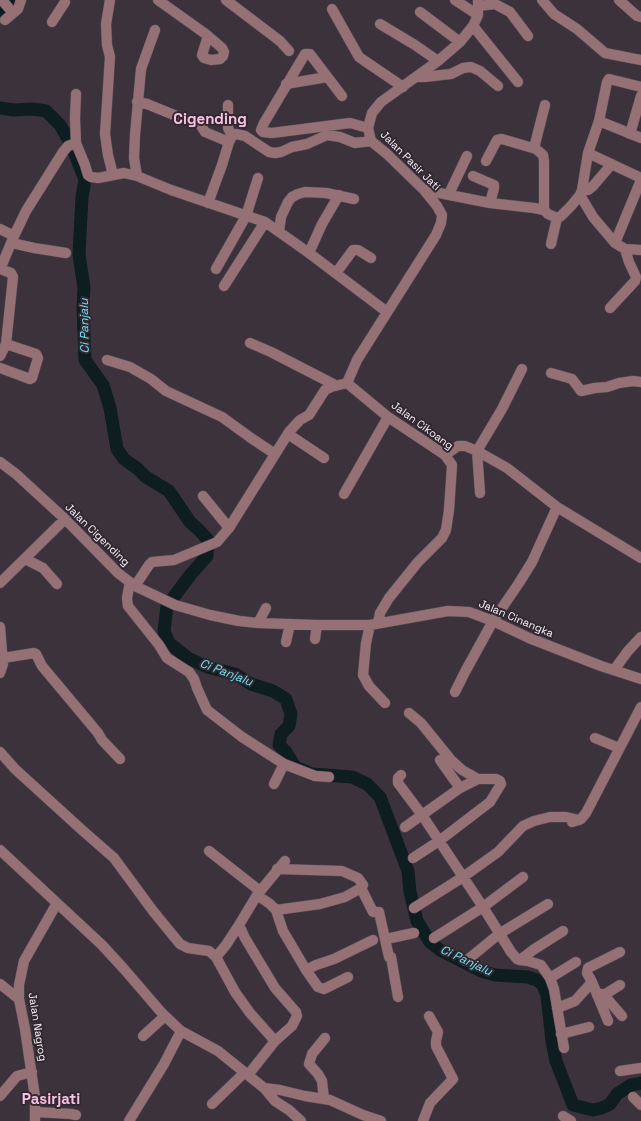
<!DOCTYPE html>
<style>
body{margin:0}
canvas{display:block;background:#3c323b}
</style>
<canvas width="641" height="1121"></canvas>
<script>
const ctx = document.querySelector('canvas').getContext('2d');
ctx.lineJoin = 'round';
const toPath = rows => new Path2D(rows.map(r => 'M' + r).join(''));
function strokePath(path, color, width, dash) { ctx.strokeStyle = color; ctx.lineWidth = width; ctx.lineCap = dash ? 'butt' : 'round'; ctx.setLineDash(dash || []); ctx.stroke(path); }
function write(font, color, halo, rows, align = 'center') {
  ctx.font = font + ' "Space Grotesk",sans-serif'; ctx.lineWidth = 4; ctx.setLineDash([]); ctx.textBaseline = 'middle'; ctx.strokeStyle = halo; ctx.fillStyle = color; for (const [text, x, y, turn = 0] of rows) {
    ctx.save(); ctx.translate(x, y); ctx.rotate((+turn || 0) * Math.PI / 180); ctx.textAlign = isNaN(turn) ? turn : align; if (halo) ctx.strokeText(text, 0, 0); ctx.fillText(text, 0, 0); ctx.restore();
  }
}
const river = toPath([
 [0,16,11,4,11,0],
 [0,108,14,110,33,109,46,111,60,125,71,144,85,180,82,197,79,254,84,288,83,307,85,360,103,385,110,408,117,449,124,459,138,469,146,477,169,491,190,522,199,530,208,540,207,556,191,574,167,606,164,631,169,643,188,658,207,667,235,674,251,684,273,691,286,699,291,714,289,726,281,734,279,745,286,752,295,767,312,774,352,777,367,784,380,797,408,871,410,892,417,921,430,942,440,950,481,971,495,975,528,977,537,980,543,985,547,995,552,1041,556,1061,573,1105,593,1110,602,1108,610,1104,617,1094,631,1085,641,1083]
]);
const minor = toPath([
 [2,0,13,13],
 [110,0,106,24,107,45,110,57,105,134,108,155,113,175],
 [158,0,207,35,208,36,222,48,224,52,223,56,220,59,211,60,204,58,202,55,208,36],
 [226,0,280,41,289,51],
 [455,0,478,15],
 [542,0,554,14,577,29,605,53,641,60],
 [619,0,637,16,641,17],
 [478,6,495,4,510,12,528,36],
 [332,9,359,57,403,87],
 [420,12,460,42],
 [5,20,18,9,21,0],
 [52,22,65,2],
 [380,24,415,45,438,61],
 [473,26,518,82],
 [416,77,424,77,451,74,463,68,471,67,480,71,498,86],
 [286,84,327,77],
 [76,94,75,118,76,143,85,165,88,175,91,177,98,178,124,173,137,176,171,190,265,222,309,253,387,312],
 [342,96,310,54,305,54,264,123,261,130,263,132,272,133,350,123,368,128],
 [137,102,147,104,179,117,197,122,200,124,205,132,229,142],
 [228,105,228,128,232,136],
 [599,121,607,82,609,79,641,87],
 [630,134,641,96],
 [534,148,545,105],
 [588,153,599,121,641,138],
 [486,161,497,140,502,139,536,149,543,155,544,161,544,210],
 [137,176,134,158,135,135,141,69,155,30],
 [473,176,494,185,494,188,490,203],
 [424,190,490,203,534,208,544,210,548,214,557,218,561,216,571,206,580,195,582,190,588,190,593,186,611,165],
 [582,190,588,153,641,178],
 [449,194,467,156],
 [580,195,593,217,615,243,625,249,641,250],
 [208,203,222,165,229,142,232,136,236,134,245,136,269,152,275,153,281,152,292,147,307,144,327,135,340,137,355,143,371,141],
 [0,229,14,236],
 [279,231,281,217,288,202,292,197,298,194,305,192,326,193,354,199],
 [12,243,34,248,66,253],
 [615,243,641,180],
 [551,244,557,218],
 [309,253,322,224,339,195],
 [216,269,246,216,258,178],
 [336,273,353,250,358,250,371,258],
 [224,286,265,222],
 [610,308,635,281,636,277,629,262,625,249],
 [250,343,271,352,335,385],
 [0,356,6,344,13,277,11,273,3,270,1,267,14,236,26,211,63,152,68,146,76,143],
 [107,360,130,367,151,379,166,391,222,417,251,438,275,454],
 [0,368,30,379,32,378,38,358,36,354,6,344],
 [551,373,572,379,581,391,595,388,607,387,619,383,633,381,641,382],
 [347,383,357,360,436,235,441,223,442,215,437,206,424,190,387,154,371,141,368,128,372,113,381,102,438,61,460,42,473,26,478,15,478,0],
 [347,383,388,417,445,455,452,465,449,510,446,530,442,538,418,562,389,598,380,613,378,623],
 [288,434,324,458],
 [445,455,458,446,465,446,477,451,507,468,557,507,641,558],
 [0,462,16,474,65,519,118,573,135,586,175,605,210,615,239,621,258,623,317,625,370,625,448,611,469,612,493,621,529,638,601,666,641,679],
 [480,493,477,451,502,409,522,369],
 [344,494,388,417],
 [203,496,229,528],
 [25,559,43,568,57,584],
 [130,582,127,598,128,606,159,645,167,658,189,672,194,679,197,688,207,710,242,737,284,764,315,776,329,777],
 [0,583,65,519],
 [135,586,149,565,152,562,174,560,217,542,229,528,289,432,300,420,309,415,325,390,331,387,347,383],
 [258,623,266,608],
 [370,625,366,643,363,675,369,686,385,703],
 [0,627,3,664,0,673],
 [315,639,317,625],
 [286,642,290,624],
 [3,658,34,653,36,654,42,666,98,733,102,740,120,759],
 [614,670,628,651,641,637],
 [455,692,465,672,493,621,519,583,532,562,557,507],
 [409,713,421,723,451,760,462,770,478,779,496,779,500,781,501,784,490,802,439,841,413,858],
 [595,738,619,748],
 [0,752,15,769,82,830,114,858,153,911,180,944,188,948,209,951,216,957,235,992,250,1013,275,1041],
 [440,760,460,788],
 [401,775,398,778,398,783,422,815,483,907,511,952,517,959,520,960,533,950,563,931],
 [274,784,284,764],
 [572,822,581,819,586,813,641,707],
 [405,827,460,788,478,779],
 [0,850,102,945,124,969,161,1012,181,1031,218,1051,264,1088,275,1101,289,1110,301,1121],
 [209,851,260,891],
 [361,888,373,912,379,912,389,957,391,957,398,997],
 [257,895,270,904,276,910,283,931,306,970,318,987,324,989,348,977],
 [414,908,463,877,498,852,523,826,534,821,550,817,566,817,579,820],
 [276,910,320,904,345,897,361,888,363,885,358,878,342,871,277,869],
 [434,938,483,907,523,877],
 [386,939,414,933],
 [216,957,226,945,239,925],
 [520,960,528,961,541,965,550,978,554,989,564,1048],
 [466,961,499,934,548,904],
 [306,970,316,965,334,959,373,940],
 [550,978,576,962],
 [592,982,608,1021],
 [0,984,19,999],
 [597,995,602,994,604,995,622,1016],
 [604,995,620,985],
 [557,1008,575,1001,592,982,587,973,588,968,620,952],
 [561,1034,589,1027],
 [143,1036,165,1016],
 [620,1071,641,1068],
 [248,1075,275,1041,292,1026,297,1016,296,1012,275,988,245,938,239,925,257,895,285,861],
 [264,1088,280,1090,305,1096,330,1100,363,1115,381,1121],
 [0,1096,17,1076,32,1072],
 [633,1097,641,1105],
 [324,1099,322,1081,318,1074,309,1064,312,1054,325,1038],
 [212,1104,244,1073],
 [36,1112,71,1114,76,1115],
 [563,1116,571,1121],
 [35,1121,35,1097,25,1029,19,999,19,985,24,961,57,903],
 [129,1121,164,1064,181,1031],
 [423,1121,430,1103,453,1079,436,1046,436,1041,438,1032,429,1016]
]);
const streetNames = [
 ["Jalan Pasir Jati",410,161,45],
 ["Jalan Cikoang",422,426,36],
 ["Jalan Cigending",97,535,44],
 ["Jalan Cinangka",516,619,23],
 ["Jalan Nagrog",37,1027,81]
];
const waterNames = [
 ["Ci Panjalu",85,326,-91],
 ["Ci Panjalu",226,673,21],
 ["Ci Panjalu",466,961,25]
];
const districtNames = [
 ["Cigending",210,120],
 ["Pasirjati",51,1100]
];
strokePath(river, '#0e1d20', 13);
strokePath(minor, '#5a5059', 11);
strokePath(minor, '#957075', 10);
write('11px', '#f6f0f6', '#312830', streetNames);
write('italic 12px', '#6de2f6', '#312830', waterNames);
write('bold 15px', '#fbc1e3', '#312830', districtNames);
</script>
